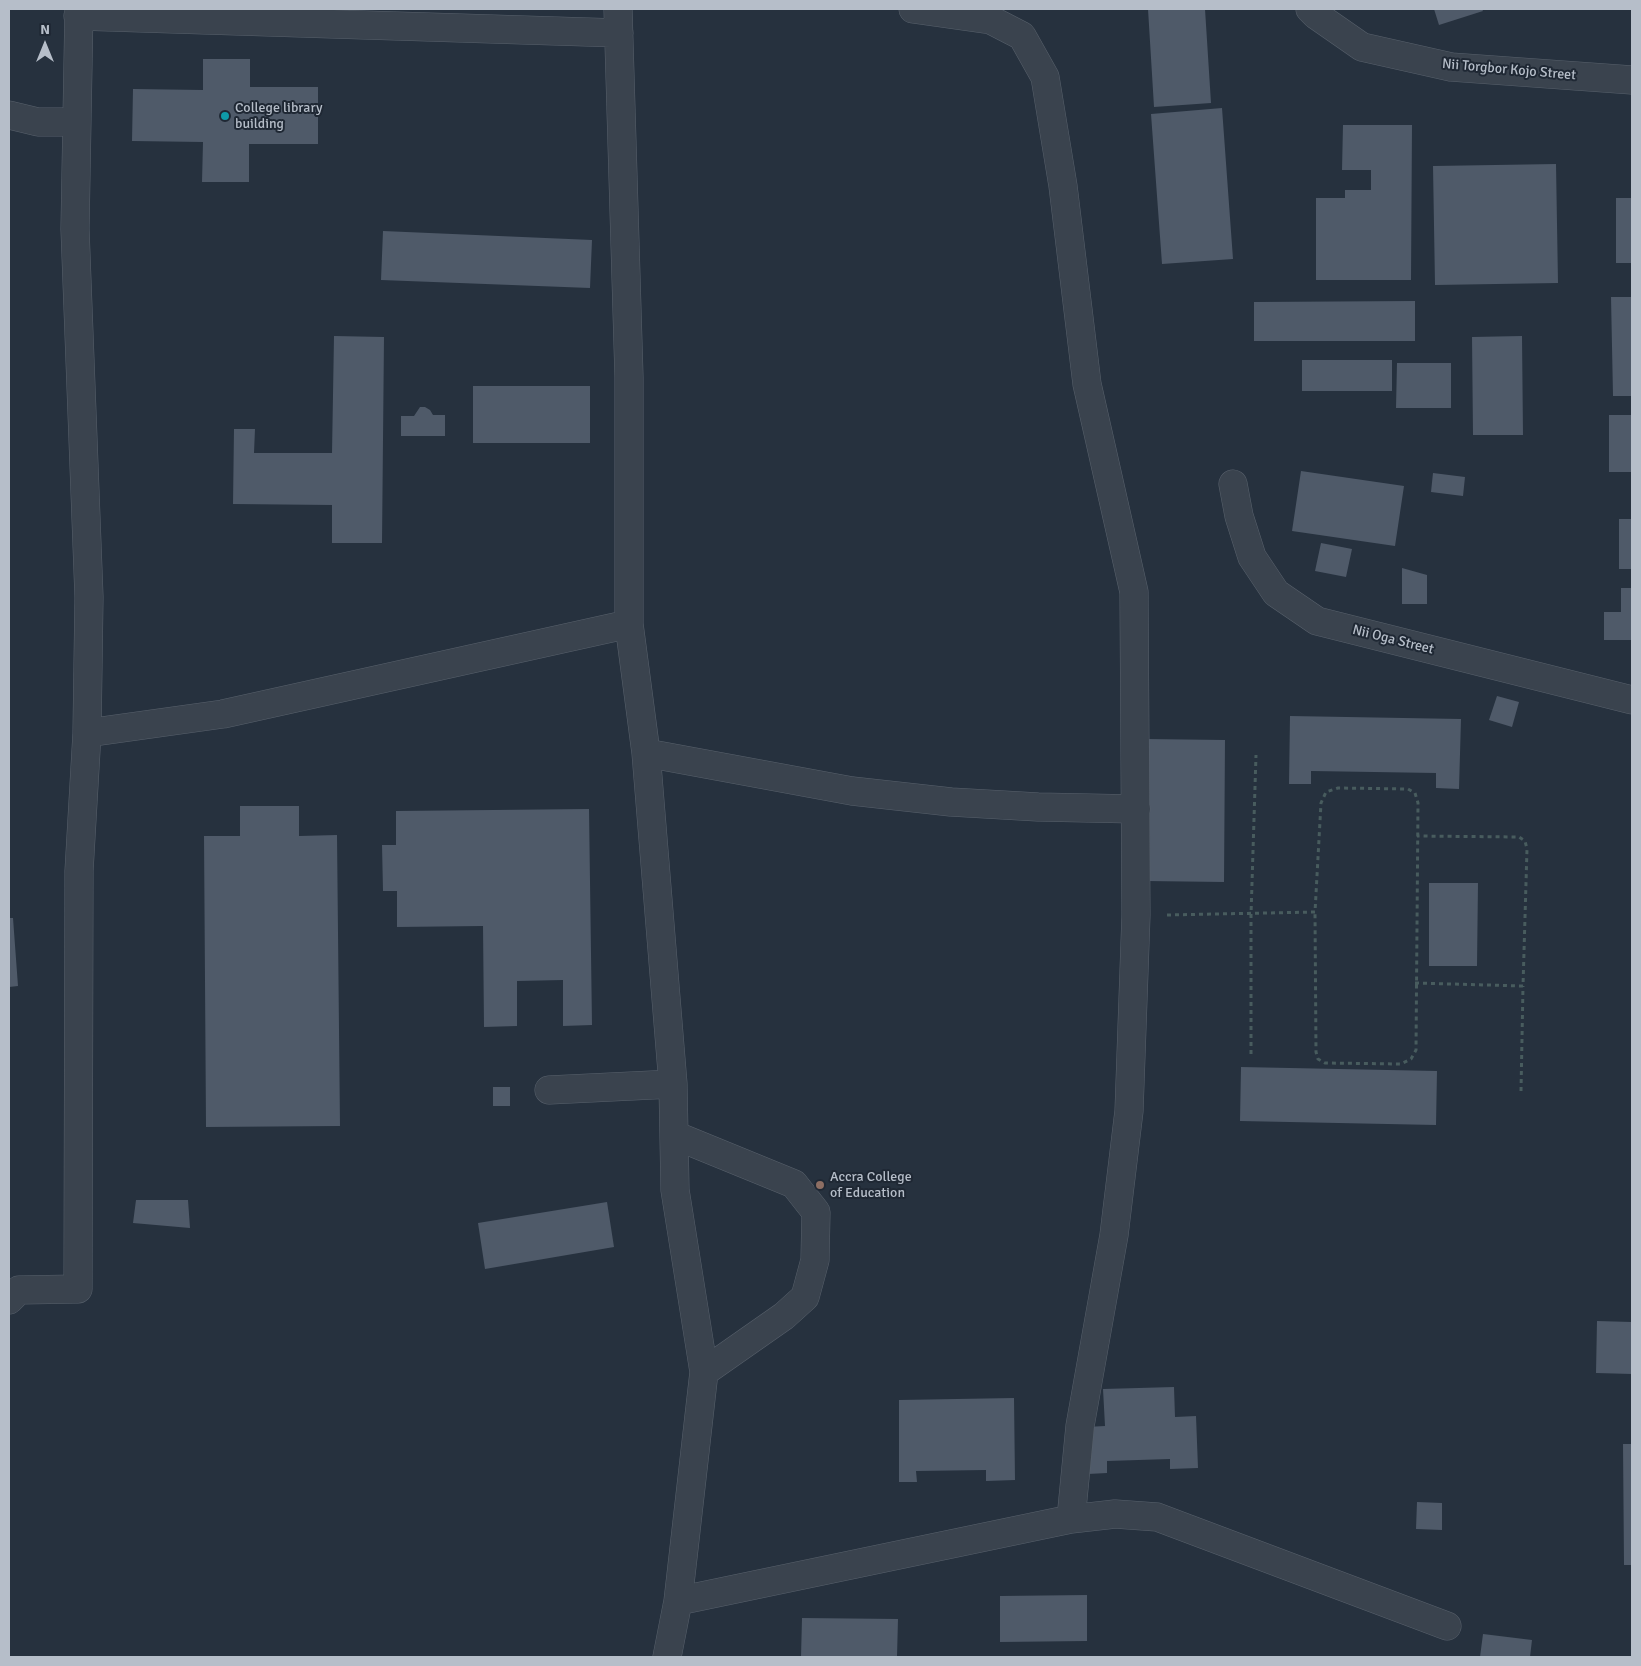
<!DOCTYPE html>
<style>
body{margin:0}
#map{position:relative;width:1641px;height:1666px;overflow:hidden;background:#26313e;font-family:Signika,sans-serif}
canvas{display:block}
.frame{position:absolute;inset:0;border:10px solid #b6bec9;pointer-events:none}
.north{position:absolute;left:20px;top:20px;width:50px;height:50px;-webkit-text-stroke:4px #1f2834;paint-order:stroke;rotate:0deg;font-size:14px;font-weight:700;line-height:20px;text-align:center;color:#b6bec9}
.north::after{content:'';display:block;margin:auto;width:18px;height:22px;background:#b6bec9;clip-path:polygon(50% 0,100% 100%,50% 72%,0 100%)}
</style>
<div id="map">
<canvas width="1641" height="1666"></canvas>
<div class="frame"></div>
<div class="north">N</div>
</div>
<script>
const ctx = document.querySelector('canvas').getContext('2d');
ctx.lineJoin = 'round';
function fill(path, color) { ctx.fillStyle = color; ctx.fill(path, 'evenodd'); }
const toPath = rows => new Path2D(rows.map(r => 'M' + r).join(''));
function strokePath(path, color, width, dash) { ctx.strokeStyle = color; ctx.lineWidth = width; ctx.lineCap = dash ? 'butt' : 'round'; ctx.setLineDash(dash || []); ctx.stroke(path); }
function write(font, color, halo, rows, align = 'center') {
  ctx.font = font + ' Signika,sans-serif'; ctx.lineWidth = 4; ctx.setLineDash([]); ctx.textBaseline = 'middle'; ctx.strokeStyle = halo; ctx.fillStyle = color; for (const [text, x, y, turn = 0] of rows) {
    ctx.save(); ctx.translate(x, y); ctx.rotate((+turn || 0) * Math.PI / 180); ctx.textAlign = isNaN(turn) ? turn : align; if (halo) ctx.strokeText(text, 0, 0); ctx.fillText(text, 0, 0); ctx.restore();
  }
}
const building = toPath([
 [1148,9,1205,9,1211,103,1154,107],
 [1434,9,1482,9,1483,11,1439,25],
 [203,59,250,59,250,87,318,87,318,144,249,144,249,182,202,182,203,142,132,141,133,89,203,90],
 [1222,108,1233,259,1162,264,1151,114],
 [1343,125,1412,125,1411,280,1316,280,1316,198,1345,198,1345,190,1371,190,1371,170,1342,170],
 [1556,164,1558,283,1435,285,1433,166],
 [1616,198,1632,198,1632,263,1616,263],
 [383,231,592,240,590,288,381,280],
 [1611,297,1632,297,1632,396,1613,396],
 [1415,301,1415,341,1254,341,1254,302],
 [334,336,384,337,382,543,332,543,332,505,233,504,234,429,255,429,254,453,332,453],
 [1522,336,1523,435,1473,435,1472,337],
 [1302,360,1392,360,1392,391,1302,391],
 [1397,363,1451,363,1451,408,1396,408],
 [473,386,590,386,590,443,473,443],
 [420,407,425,407,430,410,433,415,445,415,445,436,401,436,401,416,414,416],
 [1609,415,1632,415,1632,472,1609,472],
 [1301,471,1404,486,1395,546,1292,531],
 [1433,473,1465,477,1463,496,1431,492],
 [1619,519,1632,519,1632,569,1619,569],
 [1321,543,1352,549,1346,577,1315,571],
 [1402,568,1427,575,1427,604,1402,604],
 [1621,588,1632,588,1632,640,1604,640,1604,612,1621,612],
 [1497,696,1519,702,1512,727,1489,720],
 [1290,716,1461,719,1459,789,1436,788,1436,773,1311,771,1311,784,1289,784],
 [1145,739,1225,740,1224,882,1145,881],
 [240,806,299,806,299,836,337,835,340,1126,206,1127,204,836,240,836],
 [589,809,592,1025,563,1026,563,980,517,981,517,1026,484,1027,483,926,397,927,397,891,383,891,382,845,396,845,396,811],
 [1429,883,1478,883,1477,966,1429,966],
 [9,918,13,918,18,986,9,987],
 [1241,1067,1437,1071,1436,1125,1240,1121],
 [493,1087,510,1087,510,1106,493,1106],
 [136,1200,188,1200,190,1228,133,1223],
 [607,1202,614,1247,485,1269,478,1223],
 [1597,1321,1632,1322,1632,1374,1596,1373],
 [1174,1387,1175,1417,1196,1416,1198,1468,1170,1469,1170,1459,1107,1461,1107,1473,1088,1474,1086,1427,1105,1426,1103,1389],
 [1014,1398,1015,1480,986,1481,986,1470,916,1471,917,1482,899,1482,899,1400],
 [1623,1444,1632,1444,1632,1565,1624,1565],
 [1417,1502,1442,1503,1442,1530,1416,1529],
 [1087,1595,1087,1641,1000,1642,1000,1596],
 [802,1618,898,1619,897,1657,801,1657],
 [1483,1634,1532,1640,1530,1657,1480,1657]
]);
const path = toPath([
 [1167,915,1315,912,1321,803,1326,792,1338,788,1408,789,1415,793,1418,803,1416,1050,1411,1059,1401,1064,1325,1063,1318,1059,1316,1052,1315,912],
 [1415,983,1523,986,1527,849,1525,841,1519,837,1417,836],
 [1251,1054,1251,915,1256,755],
 [1521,1091,1523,986]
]);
const minor = toPath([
 [79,9,75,229,89,597,87,733,223,714,629,624],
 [618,9,629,377,629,624,646,753,673,1084,675,1190,704,1372,678,1601,1071,1519,1115,1514,1157,1517,1447,1626],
 [913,9,991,20,1022,36,1045,77,1063,186,1087,384,1134,592,1136,915,1129,1111,1114,1235,1080,1426,1071,1519],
 [1310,9,1316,15,1362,47,1451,67,1632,80],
 [78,16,619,33],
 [9,115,38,122,77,122],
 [1233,484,1239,516,1252,557,1276,593,1317,621,1632,700],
 [646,753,852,791,951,802,1038,807,1136,809],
 [549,1090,673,1084],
 [674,1135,794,1184,816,1212,815,1260,805,1297,784,1316,704,1372],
 [9,1300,19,1290,78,1289,79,871,87,733],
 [667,1657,678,1601]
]);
const markers = [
 [225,116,5,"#0f9aa8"],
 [820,1185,5,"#8d6e63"]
];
const streetNames = [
 ["Nii Torgbor Kojo Street",1509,70,5],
 ["Nii Oga Street",1393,640,14]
];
const poiNames = [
 ["College library",235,108],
 ["building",235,124],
 ["Accra College",830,1177],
 ["of Education",830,1193]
];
fill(building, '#4f5a69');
strokePath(minor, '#58616c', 29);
strokePath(path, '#485c5e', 3, [4, 4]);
strokePath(minor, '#3a434e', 28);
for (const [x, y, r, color] of markers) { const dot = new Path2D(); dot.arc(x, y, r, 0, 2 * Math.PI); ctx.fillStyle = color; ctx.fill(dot); strokePath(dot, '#1f2834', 2); }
write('14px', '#b6bec9', '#1f2834', streetNames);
write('14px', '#b6bec9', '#1f2834', poiNames, 'left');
</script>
